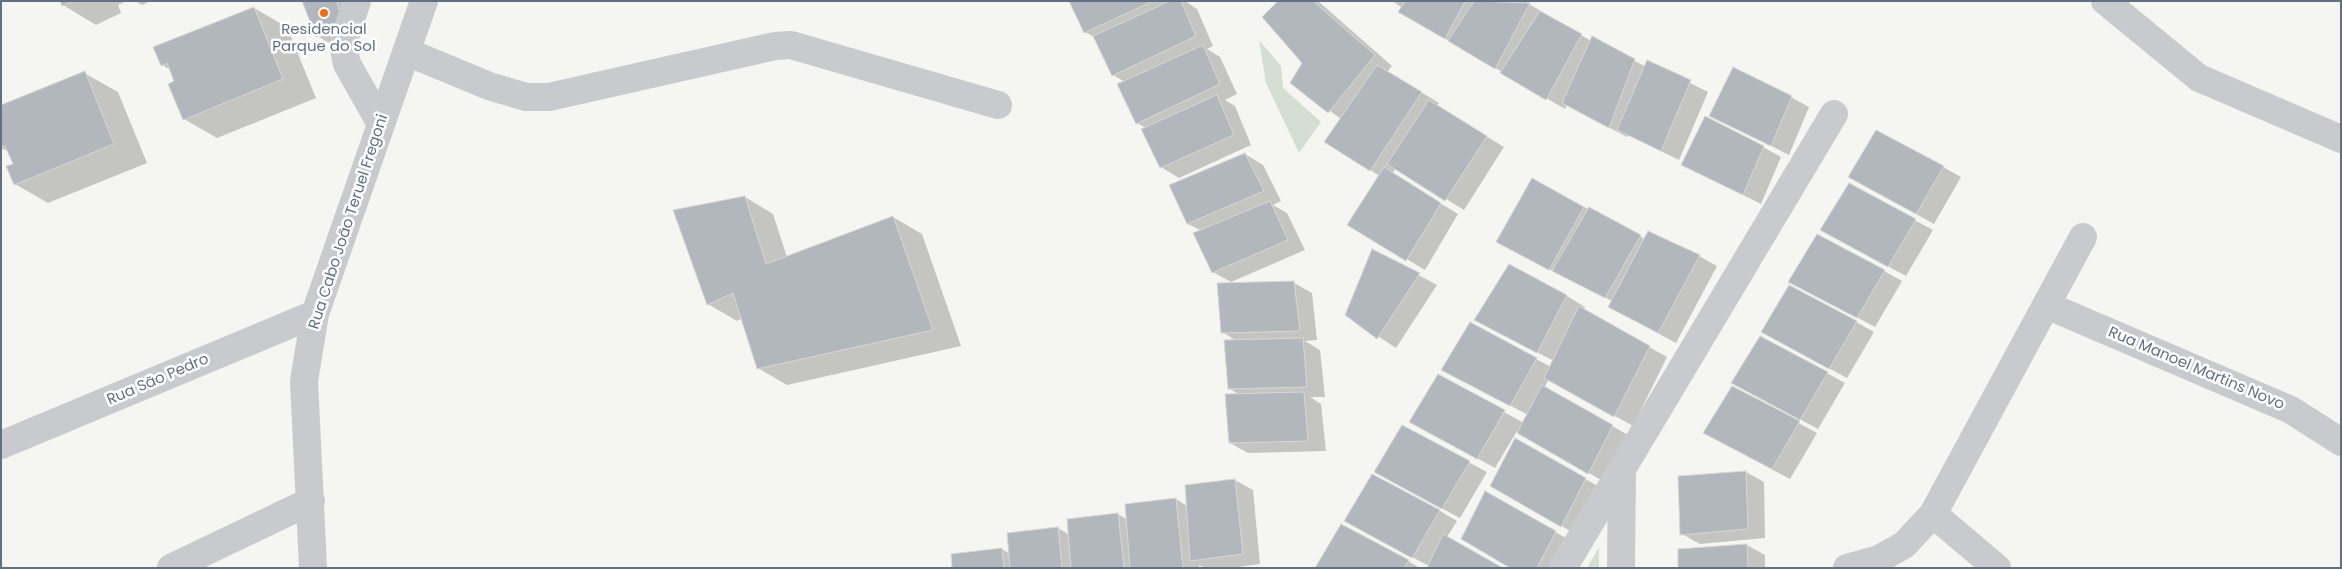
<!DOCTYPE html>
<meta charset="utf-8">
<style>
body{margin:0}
#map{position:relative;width:2342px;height:569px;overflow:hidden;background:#f5f6f1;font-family:Poppins,sans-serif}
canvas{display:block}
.frame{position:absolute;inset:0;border:2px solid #627085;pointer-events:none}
</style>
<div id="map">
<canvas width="2342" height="569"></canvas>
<div class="frame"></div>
</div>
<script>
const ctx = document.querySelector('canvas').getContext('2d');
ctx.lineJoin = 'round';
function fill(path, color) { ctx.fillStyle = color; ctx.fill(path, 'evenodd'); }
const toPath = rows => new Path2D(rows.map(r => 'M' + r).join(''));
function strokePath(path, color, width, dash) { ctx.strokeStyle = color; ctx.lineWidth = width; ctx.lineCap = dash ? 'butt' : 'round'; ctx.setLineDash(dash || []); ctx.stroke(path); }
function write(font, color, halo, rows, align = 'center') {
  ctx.font = font + ' Poppins,sans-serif'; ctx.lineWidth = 5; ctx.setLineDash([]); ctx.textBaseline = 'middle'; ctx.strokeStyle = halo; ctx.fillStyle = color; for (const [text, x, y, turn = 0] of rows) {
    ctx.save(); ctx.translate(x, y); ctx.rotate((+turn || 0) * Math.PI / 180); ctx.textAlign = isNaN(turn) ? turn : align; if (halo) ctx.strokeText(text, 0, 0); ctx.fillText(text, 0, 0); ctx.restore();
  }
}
const green = toPath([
 [1259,40,1281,66,1283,88,1321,122,1299,153,1266,83],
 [1599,547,1599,568,1587,568]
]);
const shadow = toPath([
 [61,1,127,1,118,5,121,13,96,25,63,5],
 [135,1,151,1,142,5],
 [303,1,349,1,362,35,335,46,317,36],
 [1071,1,1185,1,1197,9,1213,46,1207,49,1220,57,1237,94,1225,100,1235,106,1251,145,1179,178,1161,167,1146,128,1137,123,1125,82,1113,75,1096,38,1085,32],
 [1280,1,1318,1,1392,66,1387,72,1439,103,1437,106,1504,147,1464,210,1396,168,1392,174,1458,214,1425,270,1348,224,1380,176,1370,170,1341,119,1291,82,1304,63],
 [1392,1,1524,1,1591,41,1593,38,1646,67,1648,62,1708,92,1679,160,1628,135,1627,137,1567,105,1565,109,1400,12,1403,8],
 [254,8,287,27,316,98,217,138,184,119,171,70,162,65],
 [84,73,118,92,147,163,48,203,15,184,14,164,9,152,1,148,1,107],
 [1791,97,1809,107,1789,155,1711,115],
 [1763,147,1781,157,1761,204,1683,165],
 [1245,154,1263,165,1281,201,1273,205,1287,213,1305,250,1231,282,1213,272,1202,231,1188,224,1171,186],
 [1943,167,1961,177,1934,224,1867,187],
 [1533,180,1645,239,1699,256,1717,266,1676,343,1609,307,1612,301,1515,252],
 [1849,185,1933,230,1906,276,1839,240],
 [745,197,773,214,787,257,893,217,922,234,961,346,787,385,758,368,743,318,737,321,708,304],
 [1372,250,1437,285,1396,348,1346,315],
 [1509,266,1567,296,1585,307,1583,310,1667,357,1633,426,1549,379,1544,388,1630,436,1606,483,1517,431,1495,468,1428,431,1438,376,1524,423,1528,415,1461,379,1470,324,1551,367,1554,361,1494,330],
 [1884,271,1902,281,1875,327,1808,291],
 [1294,283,1312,293,1317,340,1305,341,1320,350,1325,397,1310,397,1321,404,1326,451,1248,453,1230,443,1240,395,1230,389,1237,341,1222,332],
 [1856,322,1874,332,1847,378,1780,342],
 [1827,373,1845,383,1818,429,1751,393],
 [1732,387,1817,433,1790,479,1722,443],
 [1402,427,1487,472,1460,518,1393,482],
 [1516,440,1603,489,1579,536,1492,486],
 [1746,472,1764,482,1765,538,1700,544,1682,534,1679,477],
 [1235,480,1253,490,1260,564,1230,568,1205,568,1199,565,1199,568,953,568,1002,549,1010,554,1058,528,1070,535,1118,514,1128,520,1176,499,1187,506],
 [1486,493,1573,542,1560,568,1513,568],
 [1440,511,1457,521,1429,566,1363,531],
 [1747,545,1765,555,1765,568,1679,568],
 [1408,561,1420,568,1316,568]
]);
const building = toPath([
 [60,1,73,1,62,6,60,1],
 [302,1,336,1,345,25,316,37,302,1],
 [1069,1,1153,1,1084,33,1069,1],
 [1170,1,1181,1,1196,36,1112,76,1093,36,1170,1],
 [1278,1,1313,1,1375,55,1328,113,1290,83,1302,63,1262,17,1278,1],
 [1405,1,1465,1,1445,39,1398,12,1405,1],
 [1474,1,1530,3,1495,69,1448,41,1474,1],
 [254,7,283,79,183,120,168,84,174,81,167,63,161,66,153,47,254,7],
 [1540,11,1582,34,1546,100,1500,73,1540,11],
 [1592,36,1635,59,1609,128,1562,103,1592,36],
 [1203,45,1220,84,1136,124,1117,84,1203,45],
 [1647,60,1691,80,1661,151,1617,130,1647,60],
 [1377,65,1422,92,1370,171,1324,142,1377,65],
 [1733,67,1792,96,1771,146,1709,116,1733,67],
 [85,71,114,144,14,185,6,166,13,164,5,146,1,147,1,105,85,71],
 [1217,95,1234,135,1160,168,1141,129,1217,95],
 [1429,100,1487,136,1445,201,1387,164,1429,100],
 [1705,116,1764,146,1743,195,1681,165,1705,116],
 [1876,130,1944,166,1916,214,1848,177,1876,130],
 [1245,153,1264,191,1187,224,1169,185,1245,153],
 [1384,167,1441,203,1406,261,1347,225,1384,167],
 [1532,178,1584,207,1549,270,1496,242,1532,178],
 [1849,183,1916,219,1888,267,1820,230,1849,183],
 [745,196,766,264,893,216,933,330,757,369,733,293,707,305,673,210,745,196],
 [1270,201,1288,240,1212,273,1193,233,1270,201],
 [1589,207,1641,235,1605,298,1552,271,1589,207],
 [1648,231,1700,255,1658,333,1608,307,1648,231],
 [1817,234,1885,270,1857,318,1788,282,1817,234],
 [1372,249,1420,273,1377,339,1345,315,1372,249],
 [1509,264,1567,295,1537,353,1474,320,1509,264],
 [1294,281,1300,331,1221,333,1217,283,1294,281],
 [1789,285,1857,321,1829,369,1761,332,1789,285],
 [1579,306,1650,346,1614,417,1544,378,1579,306],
 [1470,322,1537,358,1510,406,1441,370,1470,322],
 [1760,336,1828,372,1800,420,1731,383,1760,336],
 [1303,338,1307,387,1228,389,1224,340,1303,338],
 [1438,374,1505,410,1477,459,1409,422,1438,374],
 [1542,385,1613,425,1588,474,1517,433,1542,385],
 [1732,386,1800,421,1772,469,1703,433,1732,386],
 [1304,392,1308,441,1229,443,1225,394,1304,392],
 [1402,425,1470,461,1442,509,1374,472,1402,425],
 [1515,438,1586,478,1561,527,1490,486,1515,438],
 [1746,471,1748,529,1680,535,1678,476,1746,471],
 [1372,474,1440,510,1412,558,1344,521,1372,474],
 [1235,479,1243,554,1190,561,1185,485,1235,479],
 [1485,491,1556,531,1537,568,1510,568,1461,539,1485,491],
 [1176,498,1183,568,1130,568,1125,504,1176,498],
 [1118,513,1124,568,1071,568,1067,519,1118,513],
 [1341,524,1409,560,1404,568,1315,568,1341,524],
 [1058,527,1062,568,1010,568,1007,533,1058,527],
 [1443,534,1503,568,1427,568,1443,534],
 [1747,544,1748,568,1678,568,1678,549,1747,544],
 [1002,548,1004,568,952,568,951,554,1002,548]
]);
const minor = toPath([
 [357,1,343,44,347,64,381,124],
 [2105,1,2199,78,2341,139],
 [407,52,489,86,526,97,549,97,775,46,791,45,998,105],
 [2046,305,2291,410,2341,442],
 [1,445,315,314],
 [1933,514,1997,568],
 [171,568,311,501],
 [313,568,304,381,315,314,424,1],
 [1563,568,1834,114],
 [1621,568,1622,469],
 [1847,568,1879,559,1904,545,1933,514,2083,237]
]);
const markers = [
 [324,13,5,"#f16b16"]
];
const poiNames = [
 ["Residencial",324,30],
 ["Parque do Sol",324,47]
];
const streetNames = [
 ["Rua Cabo João Teruel Fregoni",349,222,-72],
 ["Rua Manoel Martins Novo",2196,369,23],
 ["Rua São Pedro",158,380,-23]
];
fill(green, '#d5ded2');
fill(shadow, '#0003');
fill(building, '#b2b7be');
strokePath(building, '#d6d7d4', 1);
strokePath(minor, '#c8cace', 28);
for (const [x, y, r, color] of markers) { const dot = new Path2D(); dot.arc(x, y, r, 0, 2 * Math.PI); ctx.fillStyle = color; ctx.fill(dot); strokePath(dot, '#fff', 2); }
write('15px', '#627085', '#fff', poiNames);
write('15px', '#627085', '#fff', streetNames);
</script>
